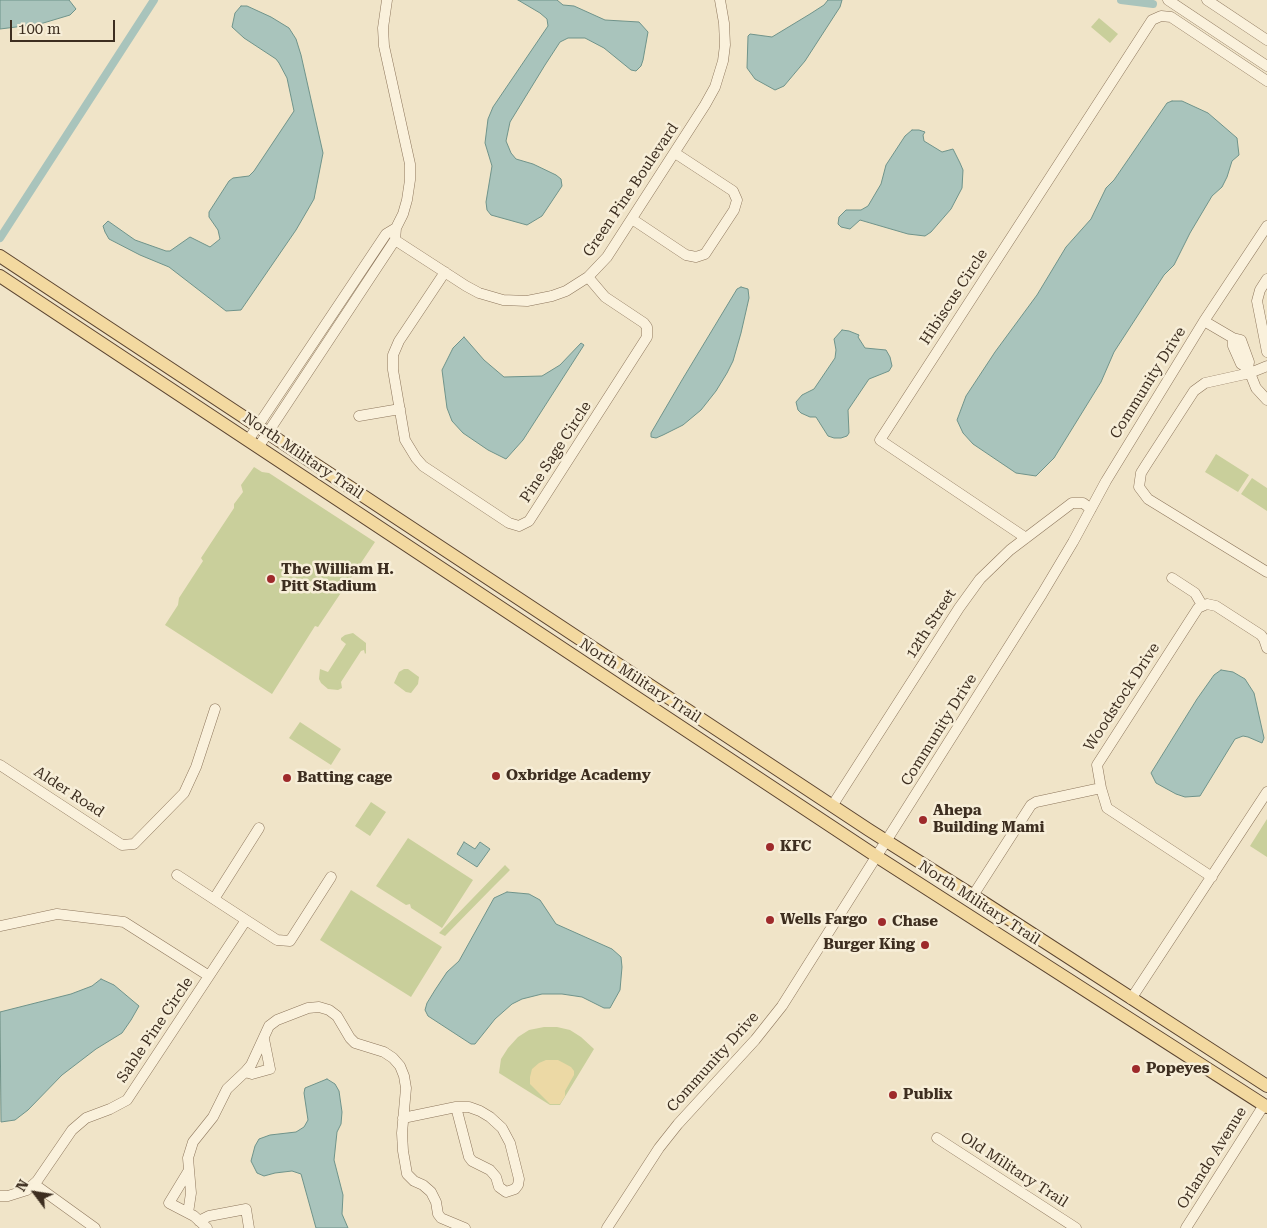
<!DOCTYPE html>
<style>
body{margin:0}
#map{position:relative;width:1267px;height:1228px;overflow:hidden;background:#f0e4c8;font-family:"Roboto Serif",serif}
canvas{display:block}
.north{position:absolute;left:10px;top:1168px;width:50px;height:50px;-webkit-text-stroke:4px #f7eed8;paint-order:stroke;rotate:301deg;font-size:14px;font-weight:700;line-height:20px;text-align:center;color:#3d2e20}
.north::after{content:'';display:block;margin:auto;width:18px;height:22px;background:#3d2e20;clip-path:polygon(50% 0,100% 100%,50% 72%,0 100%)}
.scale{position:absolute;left:10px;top:20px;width:105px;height:22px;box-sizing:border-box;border:2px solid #3d2e20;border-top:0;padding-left:6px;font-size:15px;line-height:18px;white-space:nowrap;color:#3d2e20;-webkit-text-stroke:4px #f7eed8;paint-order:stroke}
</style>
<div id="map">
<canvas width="1267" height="1228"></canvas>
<div class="north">N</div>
<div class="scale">100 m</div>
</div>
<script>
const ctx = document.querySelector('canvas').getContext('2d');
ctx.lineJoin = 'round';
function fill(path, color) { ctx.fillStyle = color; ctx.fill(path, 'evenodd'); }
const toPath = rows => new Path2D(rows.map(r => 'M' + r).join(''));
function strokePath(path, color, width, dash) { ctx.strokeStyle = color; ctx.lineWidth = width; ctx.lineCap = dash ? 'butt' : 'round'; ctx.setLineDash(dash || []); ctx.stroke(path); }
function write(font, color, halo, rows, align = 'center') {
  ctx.font = font + ' "Roboto Serif",serif'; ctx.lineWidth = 5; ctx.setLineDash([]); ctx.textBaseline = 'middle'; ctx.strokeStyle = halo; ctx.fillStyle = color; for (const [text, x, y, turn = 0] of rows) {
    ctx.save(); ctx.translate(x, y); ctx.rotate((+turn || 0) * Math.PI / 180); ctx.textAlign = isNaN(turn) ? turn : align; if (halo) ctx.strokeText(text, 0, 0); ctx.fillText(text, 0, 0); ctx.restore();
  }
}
const green = toPath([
 [1099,18,1118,34,1110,43,1091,27],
 [1216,454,1249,475,1238,492,1205,472],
 [254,467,262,472,269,473,375,542,318,627,315,626,272,694,165,625,178,605,179,598,203,561,201,558,234,508,234,504,243,492,241,485],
 [1252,478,1267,488,1267,511,1241,494],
 [353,633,366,643,366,653,365,654,364,650,361,651,341,682,342,688,338,690,328,689,321,683,319,679,320,669,328,672,346,644,341,640,341,638,345,635],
 [404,669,408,669,419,677,418,684,411,693,406,692,394,683,399,672],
 [300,722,341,749,331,765,289,738],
 [371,802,386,812,370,836,355,826],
 [1267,819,1267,857,1250,846],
 [408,838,473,880,442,928,411,908,410,904,406,905,376,886],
 [505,865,510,870,495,885,445,936,439,933],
 [351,890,442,947,411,997,320,940],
 [544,1027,557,1027,570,1030,581,1037,594,1049,560,1105,550,1105,499,1073,501,1059,508,1048,518,1037,529,1030]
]);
const sand = toPath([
 [546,1060,558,1060,571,1067,574,1071,574,1075,565,1091,565,1096,560,1104,550,1104,530,1084,530,1077,532,1069,539,1063]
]);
const water = toPath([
 [0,0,69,0,76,9,70,15,40,24,0,29,0,0],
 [518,0,557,0,563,5,574,6,605,20,639,22,648,32,643,60,641,66,636,71,631,70,604,48,585,38,568,38,560,42,545,65,510,122,506,141,511,153,516,159,533,164,556,175,561,179,562,186,542,216,527,225,491,215,487,210,486,202,492,166,485,143,488,119,493,107,548,26,547,19,540,13,518,0],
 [828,0,842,0,840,7,805,61,784,86,775,90,755,79,747,68,748,36,750,34,772,37,810,14,824,5,828,0],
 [241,6,247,6,271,17,289,28,296,39,301,55,323,153,314,199,296,230,241,310,226,311,169,267,140,255,109,239,105,232,103,226,108,221,135,240,166,251,170,251,190,237,210,247,220,239,218,230,209,217,209,212,229,181,233,178,249,176,254,171,294,111,287,78,279,63,276,59,244,38,232,27,235,13,241,6],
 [1172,101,1182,101,1208,113,1237,138,1239,155,1232,161,1227,177,1222,187,1212,196,1190,233,1174,265,1164,275,1114,352,1101,382,1054,458,1036,476,1016,473,973,444,963,433,957,420,966,396,995,352,1037,295,1066,247,1091,219,1106,188,1114,180,1167,103,1172,101],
 [912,130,919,130,925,132,923,135,924,141,942,152,953,149,960,163,963,170,962,188,951,209,931,232,925,236,908,234,860,220,850,229,841,227,838,224,839,217,846,210,861,210,868,206,881,184,886,165,905,136,912,130],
 [741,287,748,289,749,298,741,333,733,361,727,373,716,391,701,410,683,425,663,435,656,438,651,437,651,433,682,380,737,289,741,287],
 [842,330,849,331,859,335,858,337,865,348,886,350,890,357,892,366,889,371,869,379,848,410,849,433,847,436,841,438,834,438,828,436,816,417,810,417,801,413,798,410,796,402,802,395,814,389,835,358,836,350,834,339,842,330],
 [464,337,484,360,504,377,542,376,560,365,581,343,584,345,523,440,506,459,488,450,463,433,452,421,447,408,442,370,453,348,464,337],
 [1221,670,1233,672,1245,679,1254,693,1264,738,1262,743,1248,737,1243,736,1235,739,1200,796,1185,797,1176,794,1156,783,1151,773,1197,699,1214,675,1221,670],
 [464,842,475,849,480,842,490,849,477,867,457,854,464,842],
 [507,892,529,894,540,900,556,924,612,949,621,957,622,967,620,990,610,1008,604,1008,582,997,562,994,542,994,522,999,512,1004,495,1019,475,1044,471,1044,428,1016,425,1010,427,1003,435,990,447,972,459,961,494,898,507,892],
 [101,979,114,985,139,1006,131,1020,122,1033,96,1049,62,1075,28,1110,15,1120,1,1122,0,1012,71,994,92,986,101,979],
 [327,1079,335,1084,339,1091,342,1112,341,1124,337,1132,334,1160,343,1195,342,1214,348,1228,316,1228,301,1174,292,1171,275,1173,264,1176,257,1173,251,1161,255,1146,259,1139,270,1135,296,1132,304,1127,308,1120,304,1093,305,1088,327,1079]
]);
const canal = toPath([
 [1121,0,1153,4],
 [0,238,154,0]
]);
const minor = toPath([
 [1168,0,1267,66],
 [1207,0,1267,40],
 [632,219,686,255,696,257,705,254,734,210,737,200,733,191,675,153],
 [395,240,466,286,479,293,503,300,527,301,552,296,566,291,588,277,607,257,705,105,715,87,723,61,725,45,724,23,720,0],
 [445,272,399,341,393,355,393,370,405,440,416,458,423,466,509,523,519,526,529,521,647,337,647,327,644,323,605,297,588,277],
 [1267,279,1260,290,1257,301,1267,352],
 [1204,321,1233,338,1241,340,1249,362,1248,368],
 [1233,338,1233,346,1241,364,1248,368,1256,388,1267,400],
 [1267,366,1250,373,1205,383,1194,391,1146,465,1141,473,1139,487,1148,499,1267,572],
 [359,416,400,409],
 [249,439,386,234,396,228],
 [259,446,395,240,396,228,403,214,407,200,410,180,410,164,384,46,383,28,387,0],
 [1026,538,880,440,1152,20,1161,16,1171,17,1267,81],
 [1172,578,1195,593,1202,605],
 [0,765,122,845,134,844,184,793,196,767,215,709],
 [832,806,959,608,980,579,1010,550,1072,503,1083,503,1091,509],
 [177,875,246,920],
 [1212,877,1107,808,1101,788,1097,765,1198,608,1207,604,1216,606,1261,635,1264,639,1267,648],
 [972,897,1031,805,1036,802,1101,788],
 [214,899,259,828],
 [0,926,57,914,124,922,209,976],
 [1131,999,1267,792],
 [245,1072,252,1074,270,1069,264,1039],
 [456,1107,469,1107,480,1111,490,1117,502,1128,510,1143,519,1179,518,1185,515,1189,506,1192,499,1187,496,1177,490,1170,472,1161,469,1157,456,1107],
 [403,1118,456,1107],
 [937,1138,1076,1228],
 [189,1170,169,1203,194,1216,207,1228],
 [34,1184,95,1228],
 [0,1196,8,1196,27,1190,37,1181,72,1130,86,1118,110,1109,127,1100,246,920,277,940,290,941,331,877],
 [188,1213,191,1193,188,1158,193,1142,213,1117,227,1089,245,1072,251,1065,269,1026,277,1020,308,1008,319,1007,329,1010,337,1016,350,1038,355,1043,384,1052,393,1058,400,1066,404,1076,406,1088,402,1133,403,1151,407,1174,414,1181,423,1185,431,1192,436,1202,438,1214,441,1218,465,1228],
 [199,1221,209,1216,246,1209,249,1228],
 [607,1228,659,1148,678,1124,755,1040,782,1006,1042,594,1073,542,1106,481,1204,321,1267,226],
 [1186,1228,1264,1105]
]);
const major = toPath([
 [0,256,869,830,983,902,1267,1086],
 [0,276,876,856,1267,1107]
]);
const markers = [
 [271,579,5,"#9e2a2b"],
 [496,776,5,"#9e2a2b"],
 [287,778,5,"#9e2a2b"],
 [923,820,5,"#9e2a2b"],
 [770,847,5,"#9e2a2b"],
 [770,920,5,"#9e2a2b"],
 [882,922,5,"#9e2a2b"],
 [925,945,5,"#9e2a2b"],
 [1136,1069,5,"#9e2a2b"],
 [893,1095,5,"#9e2a2b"]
];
const streetNames = [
 ["Green Pine Boulevard",631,190,-56],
 ["Hibiscus Circle",954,297,-57],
 ["Community Drive",1148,383,-58],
 ["Pine Sage Circle",556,452,-57],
 ["North Military Trail",303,456,34],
 ["12th Street",931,624,-57],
 ["North Military Trail",640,681,33],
 ["Woodstock Drive",1122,697,-57],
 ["Community Drive",939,730,-58],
 ["Alder Road",69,792,33],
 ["North Military Trail",979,903,33],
 ["Sable Pine Circle",155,1030,-56],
 ["Community Drive",713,1062,-48],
 ["Orlando Avenue",1212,1158,-58],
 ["Old Military Trail",1014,1170,33]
];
const poiNames = [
 ["The William H.",281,570],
 ["Pitt Stadium",281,587],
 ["Oxbridge Academy",506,776],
 ["Batting cage",297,778],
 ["Ahepa",933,811],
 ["Building Mami",933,828],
 ["KFC",780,847],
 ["Wells Fargo",780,920],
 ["Chase",892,922],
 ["Burger King",915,945,"right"],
 ["Popeyes",1146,1069],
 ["Publix",903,1095]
];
fill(green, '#c9cf9b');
fill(sand, '#ecd9a5');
fill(water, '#a9c4bc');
strokePath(water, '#6f938a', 1);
strokePath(canal, '#a9c4bc', 8);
strokePath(minor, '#8d765c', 11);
strokePath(major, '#5b4430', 14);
strokePath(minor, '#faf1dc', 10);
strokePath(major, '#f3d9a0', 12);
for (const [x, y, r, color] of markers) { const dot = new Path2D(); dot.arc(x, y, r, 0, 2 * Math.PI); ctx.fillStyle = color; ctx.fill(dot); strokePath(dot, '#f7eed8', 2); }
write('15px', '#3d2e20', '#f7eed8', streetNames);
write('bold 15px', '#3d2e20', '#f7eed8', poiNames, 'left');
</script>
